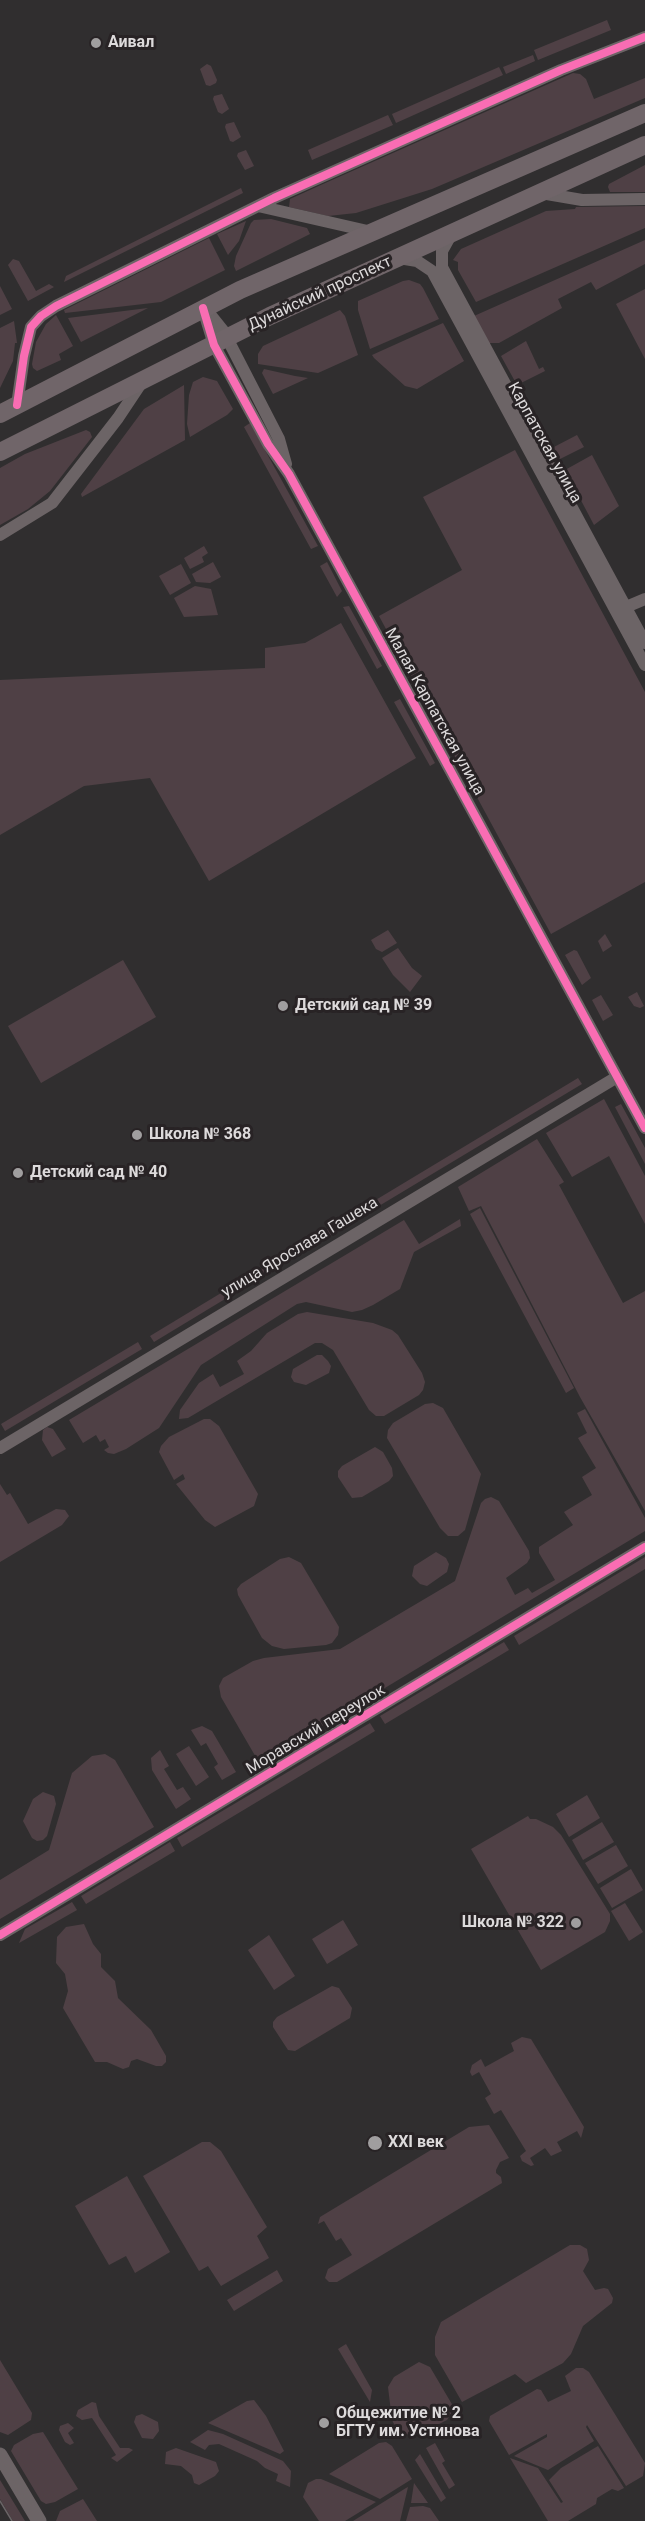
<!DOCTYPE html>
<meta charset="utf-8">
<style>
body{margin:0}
canvas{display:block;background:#302e2f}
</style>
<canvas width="645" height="2521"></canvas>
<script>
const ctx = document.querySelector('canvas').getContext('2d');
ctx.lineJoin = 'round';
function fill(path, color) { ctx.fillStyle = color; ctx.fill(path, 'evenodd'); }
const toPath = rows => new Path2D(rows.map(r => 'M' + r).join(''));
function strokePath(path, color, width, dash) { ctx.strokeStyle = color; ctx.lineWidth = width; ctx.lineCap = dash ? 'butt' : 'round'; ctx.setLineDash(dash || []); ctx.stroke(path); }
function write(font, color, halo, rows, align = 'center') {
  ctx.font = font + ' Roboto,sans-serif'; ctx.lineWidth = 6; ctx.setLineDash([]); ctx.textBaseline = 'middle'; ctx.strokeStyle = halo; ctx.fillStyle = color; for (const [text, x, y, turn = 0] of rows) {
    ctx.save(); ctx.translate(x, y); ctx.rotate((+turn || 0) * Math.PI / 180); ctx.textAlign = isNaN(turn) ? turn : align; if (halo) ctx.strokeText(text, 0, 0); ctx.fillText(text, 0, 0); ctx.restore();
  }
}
const green = toPath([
 [607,20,611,30,538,60,534,50],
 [533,55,535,61,506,74,503,67],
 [207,64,211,66,217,80,216,83,210,86,206,85,200,69],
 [499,67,503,75,396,123,392,114],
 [573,73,580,74,586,79,594,99,645,78,645,98,432,189,356,213,328,216,289,207,290,199,323,184],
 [222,94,229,109,222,114,218,112,213,99,214,96],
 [388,115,393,125,312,160,308,150],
 [234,122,241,137,233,142,230,141,225,127,226,124],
 [246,150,254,166,245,170,237,156,238,153],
 [645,165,645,192,610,192,608,187,609,184],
 [241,188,243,193,64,282,66,276],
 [645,206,645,228,476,302,458,270,458,262,453,260,461,249,546,211,575,209,576,207],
 [271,219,307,228,310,234,236,271,234,266,236,256,251,223,254,220],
 [246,221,239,241,228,255,217,234],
 [209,238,225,270,161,302,65,313,64,310],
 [645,240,645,264,596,290,591,282,558,299,562,308,499,343,488,343,474,316],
 [13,259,19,261,36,291,49,284,54,287,28,301,8,265],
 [409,280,420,284,423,288,439,319,370,349,358,310,358,301,403,281],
 [0,286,12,309,0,315],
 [645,289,645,359,616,304],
 [148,308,81,342,68,318],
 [340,310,345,316,358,355,318,373,258,364,258,354,263,346],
 [56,315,73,346,59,354,61,360,37,371,33,368,32,364,36,342,46,324],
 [14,321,17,343,15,343,13,361,0,388,0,328],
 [443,323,464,361,417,389,405,386,374,358,372,355],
 [526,341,539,369,543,367,545,371,517,385,501,356],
 [264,369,295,376,308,378,273,394,262,373],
 [203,377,217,381,233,409,227,415,190,437,187,424,189,395,193,382],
 [184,385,185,440,82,497,81,494,144,409],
 [250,423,318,546,311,549,244,427],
 [86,430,90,432,92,437,50,491,28,509,0,525,0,468,25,454],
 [577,435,584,447,558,460,552,448],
 [515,450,645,692,645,882,551,934,379,616,462,570,423,497],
 [592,455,619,506,594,525,565,470],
 [204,546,208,553,202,557,204,562,190,569,184,558],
 [213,562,221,577,210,583,196,582,192,574],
 [327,562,342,591,337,597,320,566],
 [181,564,191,583,170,595,159,576],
 [195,586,211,589,218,615,184,617,174,598],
 [349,606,382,666,377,669,343,607],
 [341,623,416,758,209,881,150,778,84,786,0,835,0,680,265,668,265,648,305,643],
 [400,699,435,763,430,766,394,702],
 [388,930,397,943,382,952,376,949,371,940],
 [605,934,612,946,603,952,598,941],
 [398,948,412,968,422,976,410,992,393,975,382,958],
 [574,950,577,951,591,978,582,985,565,955],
 [123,960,156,1017,41,1083,8,1026],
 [637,992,644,1006,640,1008,634,1006,628,997],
 [601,995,613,1015,603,1021,592,1000],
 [578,1078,582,1084,319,1242,316,1236],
 [604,1099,645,1176,645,1224,609,1156,572,1177,546,1133],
 [621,1104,645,1148,645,1164,615,1107],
 [537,1139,564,1182,559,1185,623,1303,645,1291,645,1511,580,1397,481,1206,469,1211,458,1187],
 [480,1208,574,1388,566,1393,470,1214],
 [460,1219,461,1226,414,1252,400,1289,373,1305,362,1310,352,1312,306,1302,297,1304,201,1365,159,1428,126,1449,114,1454,108,1453,104,1450,109,1447,105,1439,100,1442,96,1435,83,1443,69,1420,404,1220,419,1244],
 [302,1244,306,1250,154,1342,150,1336],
 [307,1312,373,1323,392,1330,398,1335,422,1373,425,1382,423,1390,419,1395,384,1416,376,1416,369,1410,333,1350,322,1343,315,1343,188,1418,179,1419,180,1410,199,1383,213,1374,220,1387,244,1374,237,1361,251,1351,267,1333,298,1314],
 [138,1342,142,1349,5,1431,1,1424],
 [317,1355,322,1355,328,1361,331,1366,329,1373,306,1385,294,1382,291,1377,293,1369],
 [433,1403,443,1408,481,1474,465,1530,458,1536,448,1536,440,1528,387,1438,388,1430,393,1423,425,1404],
 [585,1409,645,1518,645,1531,249,1770,250,1764,257,1759,221,1697,219,1686,223,1678,253,1661,264,1658,340,1649,455,1581,481,1503,485,1499,491,1497,499,1501,529,1551,530,1558,527,1563,506,1578,515,1595,528,1588,532,1593,555,1580,539,1553,539,1547,573,1525,564,1512,592,1495,582,1477,596,1468,578,1438,587,1433,577,1413],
 [204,1419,210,1419,219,1426,258,1494,254,1506,215,1527,205,1520,176,1484,185,1479,183,1474,174,1480,159,1452,161,1446,169,1437],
 [47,1427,53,1429,66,1449,52,1457,42,1440,43,1430],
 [375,1447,383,1452,392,1468,393,1476,389,1481,362,1497,352,1498,338,1477,338,1471,342,1466],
 [0,1484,7,1495,10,1493,28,1524,56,1509,65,1510,69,1516,62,1525,0,1562],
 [436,1552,446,1558,449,1564,447,1572,427,1586,420,1584,412,1576,414,1566],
 [289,1557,301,1563,339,1627,338,1635,332,1643,326,1645,284,1649,272,1646,262,1638,238,1595,237,1589,241,1584,280,1559],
 [645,1557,645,1569,519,1645,514,1636],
 [504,1642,509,1650,385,1724,380,1716],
 [370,1723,375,1731,182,1847,177,1838],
 [202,1726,212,1731,236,1772,222,1780,214,1767,218,1764,206,1743,201,1746,191,1730],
 [189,1746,209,1777,196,1786,176,1754],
 [160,1750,169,1766,164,1769,177,1790,183,1787,191,1799,176,1809,152,1770,151,1758],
 [105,1754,115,1760,154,1827,0,1919,0,1880,49,1850,72,1773,92,1756],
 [43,1792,54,1796,56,1804,47,1836,43,1840,37,1841,32,1838,23,1821,33,1799],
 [587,1795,600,1818,569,1837,556,1814],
 [528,1816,530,1819,536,1819,553,1827,561,1835,610,1914,610,1921,605,1932,541,1970,471,1849],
 [602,1822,614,1842,583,1860,572,1840],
 [170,1842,175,1851,86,1904,81,1896],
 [616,1845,628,1866,598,1884,585,1863],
 [631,1869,643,1890,612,1908,600,1888],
 [72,1902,77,1910,19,1943,25,1929],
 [625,1903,643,1932,629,1941,611,1911],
 [343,1920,358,1945,327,1964,312,1939],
 [84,1924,93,1944,101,1954,101,1967,115,1981,118,1998,151,2030,166,2056,166,2062,162,2066,156,2066,137,2059,131,2061,129,2067,123,2069,107,2062,95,2062,63,2008,68,1991,65,1974,56,1963,57,1937,66,1927],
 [269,1935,295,1976,274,1990,248,1950],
 [332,1986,339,1988,352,2008,350,2018,295,2051,288,2050,273,2027,273,2022,277,2017],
 [522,2037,531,2039,584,2127,581,2138,577,2131,557,2142,562,2151,551,2156,545,2148,530,2158,534,2165,531,2166,522,2161,520,2156,526,2151,501,2110,494,2114,485,2098,491,2094,479,2072,472,2076,470,2072,472,2065,481,2059,485,2067,514,2051,511,2043],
 [489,2125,509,2158,500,2162,496,2170,496,2173,501,2177,502,2183,337,2282,329,2282,325,2278,328,2269,352,2255,341,2238,336,2241,324,2221,318,2224,320,2217,469,2127],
 [202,2142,210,2142,221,2151,267,2227,257,2236,269,2258,221,2286,208,2266,199,2271,143,2176],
 [127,2176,170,2252,135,2273,126,2256,109,2265,75,2206],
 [570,2245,580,2245,587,2249,589,2260,583,2271,595,2290,604,2288,608,2289,613,2298,612,2303,583,2326,571,2354,563,2363,526,2383,515,2374,462,2402,435,2355,435,2337,441,2322],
 [277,2270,283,2281,234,2311,227,2300],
 [346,2344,372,2390,370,2402,338,2349],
 [0,2360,32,2413,31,2420,8,2435,0,2432],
 [419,2362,430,2367,453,2406,453,2410,447,2420,417,2435,409,2435,397,2430,392,2420,388,2387,394,2377],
 [576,2368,583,2368,589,2372,645,2463,643,2476,626,2486,587,2425,586,2427,594,2441,548,2470,514,2456,547,2437,547,2434,509,2455,489,2421,490,2416,537,2389,541,2390,548,2402,571,2391,565,2376],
 [254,2400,266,2416,284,2451,280,2454,208,2423,247,2401],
 [92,2402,96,2403,99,2416,120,2448,129,2448,133,2450,117,2462,111,2458,116,2455,92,2418,82,2420,76,2416,78,2410],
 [142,2414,158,2422,159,2431,153,2439,142,2438,134,2422,136,2416],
 [68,2423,74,2428,68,2433,74,2443,70,2445,65,2442,59,2430,60,2426],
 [208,2430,223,2434,283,2461,291,2471,290,2487,276,2481,278,2474,265,2468,257,2461,219,2444,209,2445,205,2450,190,2442],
 [43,2432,78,2489,55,2502,46,2504,41,2501,11,2451,14,2445,33,2434],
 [386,2442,392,2446,412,2479,380,2499,329,2474,379,2443],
 [435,2443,445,2461,442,2463,455,2485,449,2489,426,2448],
 [598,2446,624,2488,618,2491,612,2489,597,2498,596,2504,568,2521,548,2521,510,2458,538,2468,561,2503,563,2502,549,2480,561,2468],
 [176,2448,216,2462,219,2471,215,2476,199,2485,194,2483,192,2475,181,2466,165,2464,166,2452],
 [420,2454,446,2498,441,2502,415,2460],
 [316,2479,321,2479,376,2502,345,2521,319,2521,303,2497,308,2483],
 [0,2480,25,2521,13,2521,0,2499],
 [414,2483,428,2503,411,2503],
 [408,2487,400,2521,353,2521,406,2488],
 [83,2499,97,2521,56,2521,60,2511],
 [423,2506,430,2508,439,2521,406,2521,410,2507]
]);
const minor = toPath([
 [541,193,582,200,645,199],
 [258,206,372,232],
 [452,233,442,251,442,267,645,643],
 [399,258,417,261,432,271,645,665],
 [204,312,214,345,268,444,289,474,645,1128],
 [227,338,279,439,286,464],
 [17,405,24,356,31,327,41,316,56,306,274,198,561,70,645,37],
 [0,535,52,503,118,418,142,382],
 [619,610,645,599],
 [0,1448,617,1077],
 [0,1935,645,1547]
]);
const tertiary = toPath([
 [203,308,227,338],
 [0,2455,39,2521]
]);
const secondary = toPath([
 [0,414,240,290,645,113],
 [0,452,270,316,645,145]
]);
const tram = toPath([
 [0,2501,12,2521]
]);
const cycleway = toPath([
 [203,308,214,345,268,444,289,474,645,1128],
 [17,405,24,356,31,327,41,316,56,306,274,198,561,70,645,37],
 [0,1935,645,1547]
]);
const markers = [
 [96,43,6,"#a09e9f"],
 [283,1006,6,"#a09e9f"],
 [137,1135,6,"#a09e9f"],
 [18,1173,6,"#a09e9f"],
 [576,1923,6,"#a09e9f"],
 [375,2143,8,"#a09e9f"],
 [324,2423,6,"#a09e9f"]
];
const poiNames = [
 ["Аивал",108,43],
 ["Детский сад № 39",295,1006],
 ["Школа № 368",149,1135],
 ["Детский сад № 40",30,1173],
 ["Школа № 322",564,1923,"right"],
 ["XXI век",388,2143],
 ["Общежитие № 2",336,2414],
 ["БГТУ им. Устинова",336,2432]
];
const streetNames = [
 ["Дунайский проспект",320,294,-25],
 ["Карпатская улица",544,443,61],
 ["Малая Карпатская улица",434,712,61],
 ["улица Ярослава Гашека",300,1248,-31],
 ["Моравский переулок",316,1730,-31]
];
fill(green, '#4f4045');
strokePath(minor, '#6c6466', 12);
strokePath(tertiary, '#6c6466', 15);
strokePath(secondary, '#706569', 18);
strokePath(tram, '#6a6466', 1.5);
strokePath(cycleway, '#f96db3', 8);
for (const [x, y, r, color] of markers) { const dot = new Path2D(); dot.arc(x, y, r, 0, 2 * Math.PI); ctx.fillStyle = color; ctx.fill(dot); strokePath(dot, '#282325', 2); }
write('bold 16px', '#dddadb', '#282325', poiNames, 'left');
write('16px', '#dddadb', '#282325', streetNames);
</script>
